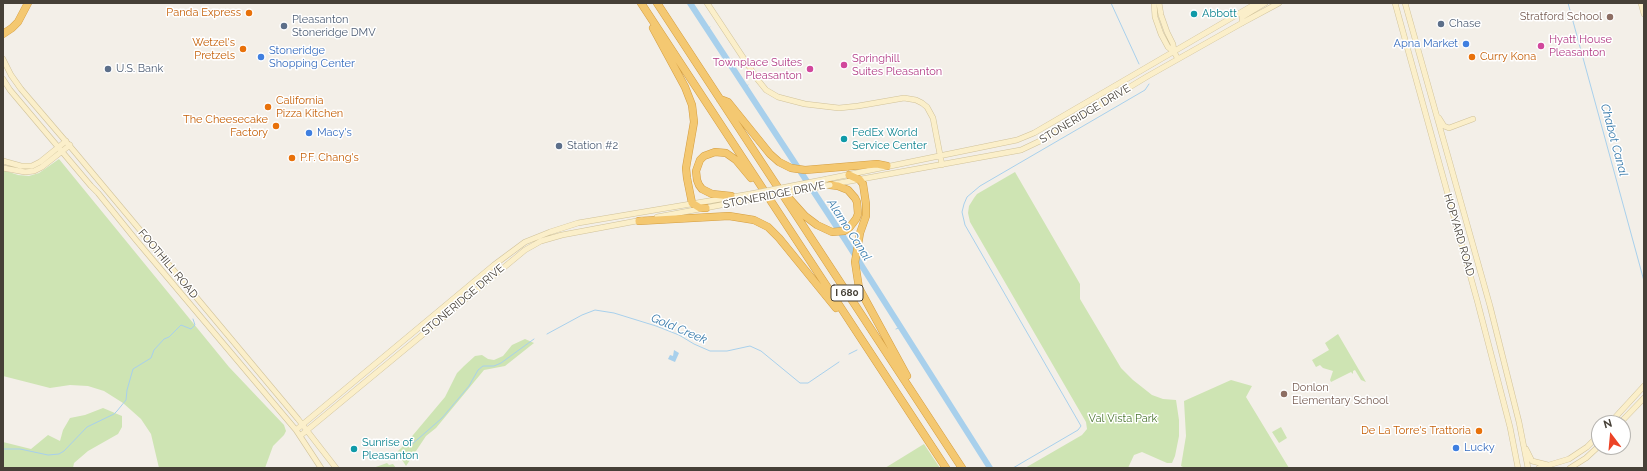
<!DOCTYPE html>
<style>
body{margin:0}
#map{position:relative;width:1647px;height:471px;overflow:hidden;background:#f3efe8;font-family:Raleway,sans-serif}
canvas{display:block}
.frame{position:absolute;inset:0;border:4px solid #464037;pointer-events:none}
.north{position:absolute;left:1591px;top:415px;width:40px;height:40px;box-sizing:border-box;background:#fff;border:1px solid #b5b3af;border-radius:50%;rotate:344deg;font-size:11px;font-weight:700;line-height:16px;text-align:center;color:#464037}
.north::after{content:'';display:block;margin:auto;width:14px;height:18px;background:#ec4326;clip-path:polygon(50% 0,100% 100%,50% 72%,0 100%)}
</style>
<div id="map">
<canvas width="1647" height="471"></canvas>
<div class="frame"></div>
<div class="north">N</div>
</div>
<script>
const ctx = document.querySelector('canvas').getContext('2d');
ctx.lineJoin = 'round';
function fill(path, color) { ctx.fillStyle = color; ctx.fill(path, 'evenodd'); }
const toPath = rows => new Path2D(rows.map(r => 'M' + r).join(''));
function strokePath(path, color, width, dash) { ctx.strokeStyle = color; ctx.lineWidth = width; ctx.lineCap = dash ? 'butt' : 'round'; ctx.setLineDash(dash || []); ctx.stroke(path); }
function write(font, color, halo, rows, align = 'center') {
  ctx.font = font + ' Raleway,sans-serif'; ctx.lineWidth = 3; ctx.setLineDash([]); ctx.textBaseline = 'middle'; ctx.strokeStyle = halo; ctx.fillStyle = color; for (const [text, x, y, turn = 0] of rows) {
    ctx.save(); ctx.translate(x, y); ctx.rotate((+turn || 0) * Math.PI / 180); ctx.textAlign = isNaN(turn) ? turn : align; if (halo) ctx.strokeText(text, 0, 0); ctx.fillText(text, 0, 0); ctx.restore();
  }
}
const green = toPath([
 [59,159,229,367,284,425,286,431,284,435,273,446,265,468,159,468,151,434,141,419,123,403,104,391,88,386,70,385,50,388,3,376,3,170,18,175,29,176,39,173],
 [1015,172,1080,284,1080,299,1121,368,1133,380,1152,395,1163,399,1176,400,1179,420,1179,436,1175,456,1172,463,1167,463,1142,452,1134,455,1128,468,1025,468,1082,435,1087,429,1086,422,970,222,968,213,969,206,974,198,977,194],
 [1338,334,1366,382,1361,380,1355,370,1353,371,1353,374,1351,372,1331,382,1330,380,1333,371,1323,368,1320,365,1316,367,1312,360,1329,350,1325,343],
 [525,339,534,343,505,366,484,370,436,428,426,436,406,466,397,452,408,441,445,397,457,373,464,366,475,356,482,355,488,359,494,360,503,356,512,345],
 [1231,380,1252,386,1246,397,1289,468,1185,468,1181,466,1186,436,1184,401],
 [103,408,122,416,122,427,118,434,88,451,74,463,73,468,3,468,3,442,31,449,48,435,60,441,63,430,70,418,85,415],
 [1281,427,1287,438,1279,443,1272,432],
 [924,444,940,468,885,468],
 [387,463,389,465,393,464,396,468,373,468]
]);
const water = toPath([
 [674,350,679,353,675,362,668,359,670,355,673,356]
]);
const stream = toPath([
 [1111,3,1139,64],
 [1568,3,1644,281],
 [707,29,710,27],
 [729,61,732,59],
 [745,87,748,85],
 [896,329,901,327],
 [547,334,582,315,595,310,614,313,656,326,679,335,694,344,710,351,727,351,750,346,761,351,800,383,808,383,839,362],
 [849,354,857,350],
 [410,446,442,418,469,386,478,370,483,366,494,366,501,363,534,339],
 [3,449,20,449,48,455,59,454,64,451,87,427,114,414,117,411,126,400,127,390,133,369,151,358,154,350,164,339,169,337,181,325,191,329,195,325,193,319],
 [1013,468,1078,430,1081,426,965,225,962,212,964,204,967,197,980,186,1145,90,1149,84]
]);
const river = toPath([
 [690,3,846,241,990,468]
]);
const secondary = toPath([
 [707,3,758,80,766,90,778,97,805,104,839,108,858,106,904,98,916,100,922,103,927,107,933,118,942,165],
 [1154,3,1155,17,1161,34,1168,47,1174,52,1178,59],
 [1159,3,1161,15,1167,32,1173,44,1174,52],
 [1395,3,1477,300,1510,427,1518,468],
 [1405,3,1490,306,1519,422,1528,468],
 [1641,3,1644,14],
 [1242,23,1242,17,1265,3],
 [3,59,11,75,21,89,74,151,298,419,336,468],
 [3,79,10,90,91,186,98,193,136,240,296,430,321,468],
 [1439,118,1444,126,1449,128,1473,119],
 [3,161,21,166,32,166,40,162,66,141],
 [3,168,25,172,34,171,42,167,70,145],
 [827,179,1017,140,1034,133,1257,3],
 [834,184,1021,150,1040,141,1148,76,1242,23,1279,3],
 [657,217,753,199],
 [1610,423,1644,386],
 [1620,423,1644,398],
 [296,430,494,265,525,242,550,232,578,223,750,194],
 [300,436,525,250,541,241,562,235,642,220],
 [1526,449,1532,461,1548,465],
 [1539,468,1569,459,1587,447,1599,435],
 [1570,468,1586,458,1599,446]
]);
const highway = toPath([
 [641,3,946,468],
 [657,3,962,468],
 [653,28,685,87,692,105,694,122,686,168,687,178,692,203,700,208,706,208],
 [3,34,12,28,18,22,28,3],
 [720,99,728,102,770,154,779,162,791,168,805,170,877,164,887,166],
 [849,175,860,180,863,184,866,204,866,216,860,233,855,262,859,288,907,376],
 [731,196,712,194,702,189,699,185,697,180,696,171,700,160,704,156,715,152,726,153,736,160,751,178],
 [787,196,805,216,817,225,832,232,844,231,849,228,856,219,858,214,857,202,855,198,848,190,838,186,830,185],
 [639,221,729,216,754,220,768,227,779,238,836,308]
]);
const secondaryBridge = toPath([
 [750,194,827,179],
 [753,199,830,185]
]);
const markers = [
 [249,13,4,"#e8710a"],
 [1194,14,4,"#0f9aa8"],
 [1610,17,4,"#8d6e63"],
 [1441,24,4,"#5c6f8a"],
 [284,26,4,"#5c6f8a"],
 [1466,44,4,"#3f7fe0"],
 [1541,46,4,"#d1479c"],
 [243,49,4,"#e8710a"],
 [261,57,4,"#3f7fe0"],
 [1472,57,4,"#e8710a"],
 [844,65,4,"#d1479c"],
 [108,69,4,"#5c6f8a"],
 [810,69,4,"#d1479c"],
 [268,107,4,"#e8710a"],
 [276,126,4,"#e8710a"],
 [309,133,4,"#3f7fe0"],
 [844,139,4,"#0f9aa8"],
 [559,146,4,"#5c6f8a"],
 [292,158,4,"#e8710a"],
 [1284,394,4,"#8d6e63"],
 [1479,431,4,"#e8710a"],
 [1456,448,4,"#3f7fe0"],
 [354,449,4,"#0f9aa8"]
];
const shields = [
 [847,293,32]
];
const shieldNames = [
 ["I 680",847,293]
];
const foodNames = [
 ["Panda Express",241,13],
 ["Wetzel's",235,43],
 ["Pretzels",235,56],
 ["Curry Kona",1480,57,"left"],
 ["California",276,101,"left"],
 ["Pizza Kitchen",276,114,"left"],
 ["The Cheesecake",268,120],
 ["Factory",268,133],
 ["P.F. Chang's",300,158,"left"],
 ["De La Torre's Trattoria",1471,431]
];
const cultureNames = [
 ["Abbott",1202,14],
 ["FedEx World",852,133],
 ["Service Center",852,146],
 ["Sunrise of",362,443],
 ["Pleasanton",362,456]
];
const educationNames = [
 ["Stratford School",1602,17],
 ["Donlon",1292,388,"left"],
 ["Elementary School",1292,401,"left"]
];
const serviceNames = [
 ["Pleasanton",292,20],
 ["Stoneridge DMV",292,33],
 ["Chase",1449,24],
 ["U.S. Bank",116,69],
 ["Station #2",567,146]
];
const hotelNames = [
 ["Hyatt House",1549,40],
 ["Pleasanton",1549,53],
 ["Springhill",852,59],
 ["Suites Pleasanton",852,72],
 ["Townplace Suites",802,63,"right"],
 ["Pleasanton",802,76,"right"]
];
const shopNames = [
 ["Apna Market",1458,44,"right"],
 ["Stoneridge",269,51],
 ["Shopping Center",269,64],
 ["Macy's",317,133],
 ["Lucky",1464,448]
];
const streetNames = [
 ["STONERIDGE DRIVE",1085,114,-31],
 ["STONERIDGE DRIVE",774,195,-11],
 ["HOPYARD ROAD",1459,235,74],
 ["FOOTHILL ROAD",168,264,50],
 ["STONERIDGE DRIVE",463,300,-40]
];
const parkNames = [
 ["Val Vista Park",1123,419]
];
const waterNames = [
 ["Chabot Canal",1614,140,75],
 ["Alamo Canal",849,230,57],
 ["Gold Creek",679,329,23]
];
fill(green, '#cee4b3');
fill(water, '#a8d0ec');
strokePath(stream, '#a8d0ec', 1);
strokePath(river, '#a8d0ec', 6);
strokePath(secondary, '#d0c29a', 6);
strokePath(highway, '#d39d41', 8);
strokePath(secondary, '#fbefca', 5);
strokePath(highway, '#f4c871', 7);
strokePath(secondaryBridge, '#d0c29a', 6, []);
strokePath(secondaryBridge, '#fbefca', 5);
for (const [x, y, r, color] of markers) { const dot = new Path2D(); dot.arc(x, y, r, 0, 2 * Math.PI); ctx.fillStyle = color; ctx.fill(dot); strokePath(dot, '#fff', 1.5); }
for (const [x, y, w] of shields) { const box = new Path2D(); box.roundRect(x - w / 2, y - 8, w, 16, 3); ctx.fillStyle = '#fff'; ctx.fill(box); strokePath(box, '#464037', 1); }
write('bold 10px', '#464037', null, shieldNames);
write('11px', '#c56008', '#fff', foodNames, 'right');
write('11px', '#0d838f', '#fff', cultureNames, 'left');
write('11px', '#785e54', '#fff', educationNames, 'right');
write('11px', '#4e5e75', '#fff', serviceNames, 'left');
write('11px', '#b23c85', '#fff', hotelNames, 'left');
write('11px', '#366cbe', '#fff', shopNames, 'left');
write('11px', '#464037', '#fff', streetNames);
write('11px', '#49742e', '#fff', parkNames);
write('italic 12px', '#377aab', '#fff', waterNames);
</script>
